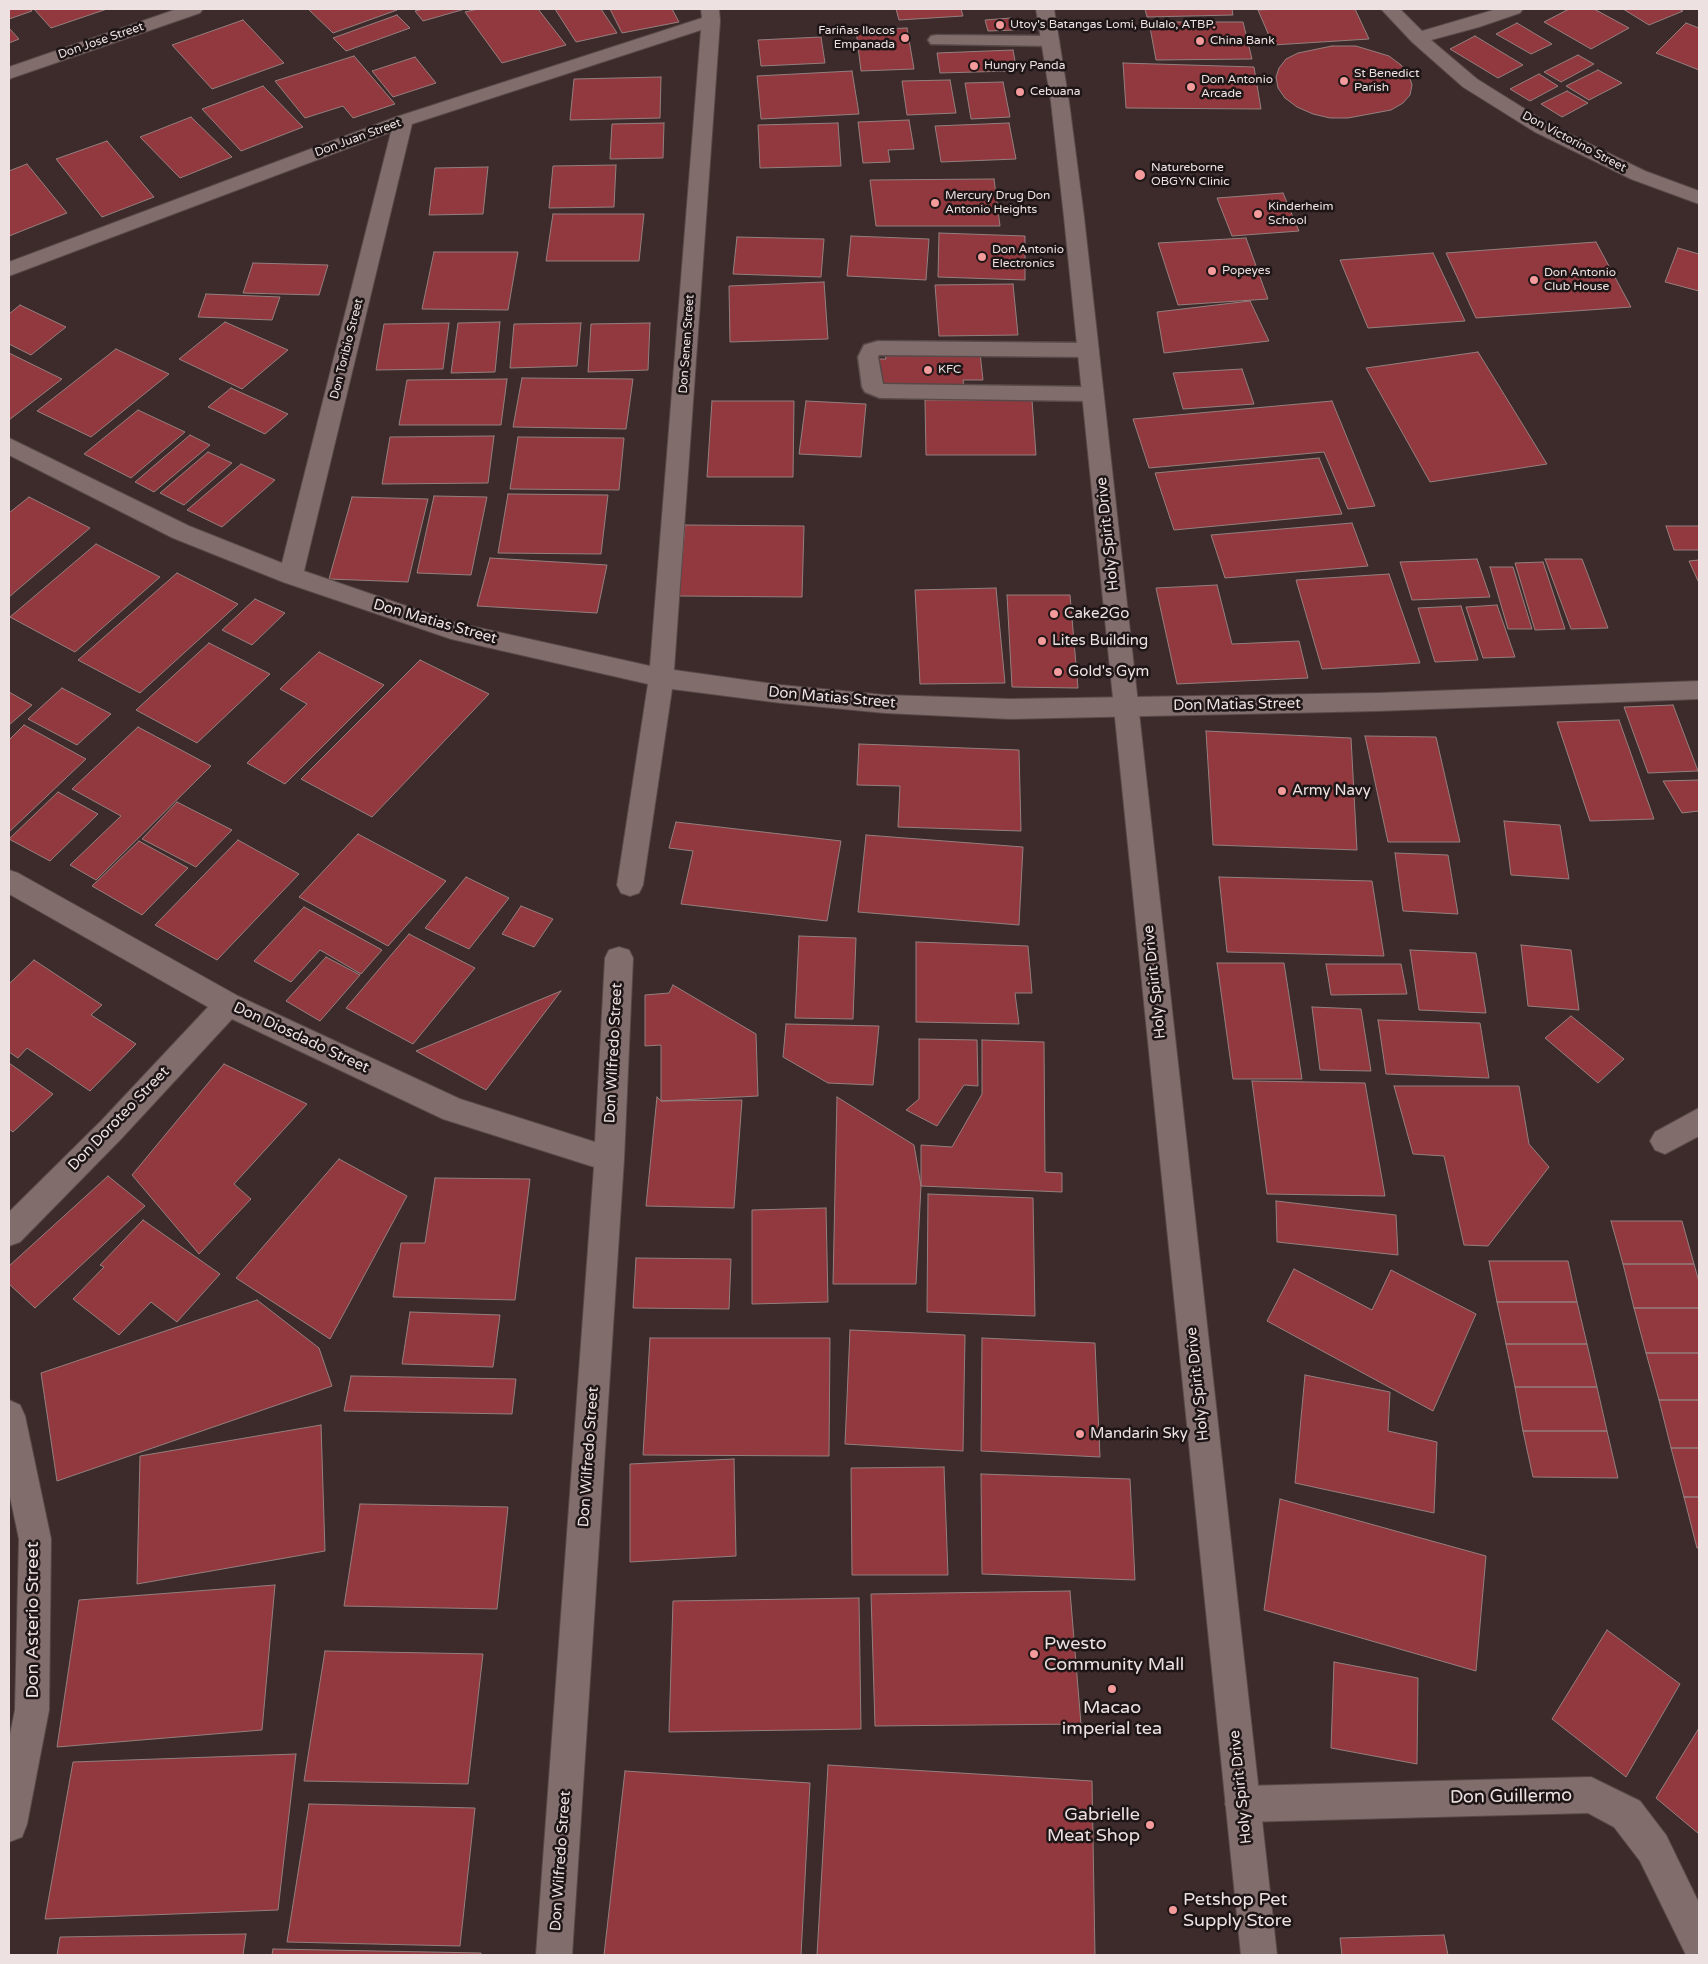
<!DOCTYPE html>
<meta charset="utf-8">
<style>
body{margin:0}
#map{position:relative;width:1708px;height:1964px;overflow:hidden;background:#3d2b2b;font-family:"Varela Round",sans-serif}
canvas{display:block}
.frame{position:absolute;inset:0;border:10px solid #ede1e1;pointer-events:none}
</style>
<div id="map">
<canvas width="1708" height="1964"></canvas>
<div class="frame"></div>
</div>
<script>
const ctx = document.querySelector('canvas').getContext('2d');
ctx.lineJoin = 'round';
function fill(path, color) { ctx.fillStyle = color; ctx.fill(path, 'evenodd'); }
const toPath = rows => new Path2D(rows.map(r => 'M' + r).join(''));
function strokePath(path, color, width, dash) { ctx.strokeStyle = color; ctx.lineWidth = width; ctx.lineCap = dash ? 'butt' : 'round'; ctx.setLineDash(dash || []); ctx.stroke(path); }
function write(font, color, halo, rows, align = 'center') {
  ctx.font = font + ' "Varela Round",sans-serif'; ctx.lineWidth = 5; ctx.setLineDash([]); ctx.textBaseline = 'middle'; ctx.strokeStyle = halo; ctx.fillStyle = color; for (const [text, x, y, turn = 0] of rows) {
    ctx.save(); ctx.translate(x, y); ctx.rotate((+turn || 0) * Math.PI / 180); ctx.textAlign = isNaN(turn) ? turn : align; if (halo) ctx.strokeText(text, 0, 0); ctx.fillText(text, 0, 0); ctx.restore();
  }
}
const building = toPath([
 [9,9,30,9,32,11,9,19,9,9],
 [34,9,107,9,51,28,34,9],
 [308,9,395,9,397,10,333,33,308,9],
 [423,9,465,9,423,21,415,11,423,9],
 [478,9,538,9,566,45,502,63,465,12,478,9],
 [555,9,601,9,617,33,576,42,555,9],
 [610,9,672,9,679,22,622,33,610,9],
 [896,9,961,9,963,16,899,20,896,9],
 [1145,9,1232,9,1233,15,1147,17,1145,9],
 [1278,9,1355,9,1369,39,1273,45,1258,10,1278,9],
 [1569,9,1594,9,1629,28,1591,49,1544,22,1569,9],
 [1623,9,1679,9,1683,11,1649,25,1623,9],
 [397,15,410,28,346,51,333,38,397,15],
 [1011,18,1015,30,988,31,985,20,1011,18],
 [243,20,284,63,212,89,172,45,243,20],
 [1149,22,1243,22,1252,59,1156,60,1149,22],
 [1517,23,1552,44,1531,54,1496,34,1517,23],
 [1686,23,1699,28,1699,70,1656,53,1686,23],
 [9,28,19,39,9,43,9,28],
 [907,28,914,69,861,71,856,30,907,28],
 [1475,36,1523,65,1498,78,1450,49,1475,36],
 [821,37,825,63,761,66,758,40,821,37],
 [1332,46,1356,46,1389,56,1401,65,1409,75,1412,85,1410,95,1403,103,1391,110,1348,118,1330,118,1313,114,1297,107,1285,98,1278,88,1276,77,1279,68,1286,59,1298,53,1332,46],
 [1013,50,1015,61,1009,62,1010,71,940,73,937,53,1013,50],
 [1578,55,1594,64,1561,82,1544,72,1578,55],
 [354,56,395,104,353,118,343,106,305,118,275,81,354,56],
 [415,57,436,83,393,97,372,71,415,57],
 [1123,63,1254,67,1261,109,1126,108,1123,63],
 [1598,70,1622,83,1589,100,1566,86,1598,70],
 [852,71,859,114,761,119,757,76,852,71],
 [1539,74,1558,86,1530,101,1510,89,1539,74],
 [661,77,660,118,570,120,574,79,661,77],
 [950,80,956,113,907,115,902,81,950,80],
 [1003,82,1010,117,971,119,965,83,1003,82],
 [263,86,303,127,241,151,202,109,263,86],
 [1567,91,1588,103,1562,117,1541,104,1567,91],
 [191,117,232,157,180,178,140,137,191,117],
 [909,120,914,149,888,150,890,162,863,163,858,122,909,120],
 [664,123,663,158,610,159,612,124,664,123],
 [838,123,841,166,760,168,758,125,838,123],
 [1009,123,1016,159,941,162,935,126,1009,123],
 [107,141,154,197,102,217,56,159,107,141],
 [27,164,67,213,9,236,9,171,27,164],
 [616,165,614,207,549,208,553,166,616,165],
 [488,167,483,214,429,215,435,168,488,167],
 [994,179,1000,226,876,226,870,180,994,179],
 [1283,193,1299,231,1232,236,1217,198,1283,193],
 [553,214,644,214,639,261,546,261,553,214],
 [939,233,1025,236,1025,280,938,277,939,233],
 [851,236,929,239,926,280,847,276,851,236],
 [737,237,824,239,821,277,733,274,737,237],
 [1246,238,1268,299,1178,305,1158,243,1246,238],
 [1596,242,1631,307,1476,318,1446,253,1596,242],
 [1678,248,1699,254,1699,291,1665,282,1678,248],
 [434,252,518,252,508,310,422,309,434,252],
 [1433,253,1465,321,1368,328,1340,260,1433,253],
 [253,263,328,265,319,295,243,293,253,263],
 [824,282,828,339,730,342,729,286,824,282],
 [1013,284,1018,335,939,336,935,285,1013,284],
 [206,294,280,297,272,320,198,317,206,294],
 [1250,301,1269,341,1164,353,1157,312,1250,301],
 [20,305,66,327,31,355,9,344,9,314,20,305],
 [225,322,288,350,242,389,179,359,225,322],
 [500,322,495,372,451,373,458,323,500,322],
 [449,323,443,369,376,370,384,324,449,323],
 [581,323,577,366,510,368,514,324,581,323],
 [650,323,648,370,588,372,591,324,650,323],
 [116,349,169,374,91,437,37,411,116,349],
 [1478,352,1547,464,1430,482,1366,368,1478,352],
 [9,353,62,379,9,420,9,353],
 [980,353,983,380,963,380,964,387,883,388,874,359,886,359,885,354,980,353],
 [1242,369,1254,404,1183,409,1173,373,1242,369],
 [522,378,633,379,626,429,513,427,522,378],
 [507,379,501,425,399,425,407,380,507,379],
 [231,388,288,414,265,434,208,407,231,388],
 [925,400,1032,400,1036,455,926,455,925,400],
 [712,401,794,401,793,477,707,477,712,401],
 [806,401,866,404,861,457,799,454,806,401],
 [1332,401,1375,506,1348,509,1324,452,1149,468,1133,419,1332,401],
 [138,410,185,432,131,478,84,454,138,410],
 [190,435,210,445,154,492,135,482,190,435],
 [494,436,488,483,382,484,390,437,494,436],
 [518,437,624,438,619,490,510,489,518,437],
 [208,452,232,463,184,505,160,493,208,452],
 [1319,458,1342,514,1174,530,1155,473,1319,458],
 [241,464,275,480,222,527,187,510,241,464],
 [508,494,608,495,601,554,498,553,508,494],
 [434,496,487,497,471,575,417,573,434,496],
 [29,497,90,528,9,597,9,513,29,497],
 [352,497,428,499,408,582,329,579,352,497],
 [1352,523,1368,566,1225,578,1211,535,1352,523],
 [685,525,804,526,802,597,679,596,685,525],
 [1666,526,1699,526,1699,550,1674,550,1666,526],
 [96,544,160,577,75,652,10,617,96,544],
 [490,558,607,565,597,613,477,606,490,558],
 [1477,559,1490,597,1412,600,1400,562,1477,559],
 [1545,559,1582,559,1608,628,1571,629,1545,559],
 [1699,560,1699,583,1689,561,1699,560],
 [1543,562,1565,629,1535,630,1515,563,1543,562],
 [1490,567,1513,567,1532,629,1508,629,1490,567],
 [177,573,238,604,140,693,78,660,177,573],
 [1389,574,1420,663,1322,669,1296,580,1389,574],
 [1217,585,1232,644,1299,641,1308,678,1177,684,1156,588,1217,585],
 [996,588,1005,683,920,684,915,590,996,588],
 [1007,595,1070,595,1078,688,1012,687,1007,595],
 [255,599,285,613,252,645,222,630,255,599],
 [1497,605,1515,657,1483,658,1466,607,1497,605],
 [1461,606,1478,660,1435,662,1418,608,1461,606],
 [209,643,270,674,197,743,136,710,209,643],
 [319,652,384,685,285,784,247,763,307,704,280,689,319,652],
 [420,660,489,694,372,817,301,779,420,660],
 [62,688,111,714,77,745,28,719,62,688],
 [9,692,32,705,9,725,9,692],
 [1673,705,1698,771,1648,773,1624,707,1673,705],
 [1619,720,1654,819,1590,821,1557,722,1619,720],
 [24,725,86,759,9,832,9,740,24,725],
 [138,727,211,766,96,880,70,865,121,816,72,789,138,727],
 [1206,731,1351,738,1357,850,1213,845,1206,731],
 [1365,736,1436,737,1460,842,1388,842,1365,736],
 [859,744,1019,750,1021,831,898,827,900,786,857,785,859,744],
 [1699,780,1699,811,1682,813,1663,781,1699,780],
 [58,792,98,814,50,861,9,839,58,792],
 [177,802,232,830,196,867,142,839,177,802],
 [1504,821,1560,825,1569,879,1511,875,1504,821],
 [676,822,841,841,827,921,681,904,693,851,669,848,676,822],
 [358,834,446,881,388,946,299,897,358,834],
 [866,835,1023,847,1019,925,858,912,866,835],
 [238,840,299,874,217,960,155,925,238,840],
 [139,841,188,868,142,915,92,886,139,841],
 [1395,853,1448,855,1458,914,1403,911,1395,853],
 [466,877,509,898,469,949,425,928,466,877],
 [1219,877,1372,881,1384,956,1227,952,1219,877],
 [521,906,553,919,534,947,502,934,521,906],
 [304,907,382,950,361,974,320,950,291,982,254,961,304,907],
 [409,934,475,968,413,1044,346,1008,409,934],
 [799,936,856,938,853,1019,795,1018,799,936],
 [916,942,1028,946,1032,993,1015,993,1019,1024,916,1022,916,942],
 [1521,945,1571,950,1579,1010,1528,1006,1521,945],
 [1410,950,1476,953,1486,1013,1419,1010,1410,950],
 [326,957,360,975,320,1021,286,1001,326,957],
 [34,960,102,1005,91,1015,136,1044,90,1091,27,1048,18,1058,9,1052,9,984,34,960],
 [1217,963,1284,963,1302,1079,1233,1079,1217,963],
 [1326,964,1401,964,1407,994,1331,995,1326,964],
 [673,985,756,1034,758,1096,661,1101,661,1045,645,1046,645,995,669,993,673,985],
 [561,991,486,1090,416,1051,561,991],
 [1312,1007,1361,1009,1371,1071,1320,1070,1312,1007],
 [1571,1016,1624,1059,1598,1083,1545,1038,1571,1016],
 [1378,1020,1480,1023,1489,1078,1386,1074,1378,1020],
 [786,1024,879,1026,873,1085,828,1083,783,1057,786,1024],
 [919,1039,977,1040,978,1086,964,1085,937,1126,906,1110,919,1099,919,1039],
 [982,1040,1044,1042,1045,1172,1062,1173,1062,1192,921,1186,921,1145,952,1147,982,1094,982,1040],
 [9,1063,53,1094,13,1132,9,1129,9,1063],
 [224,1064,307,1104,234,1184,251,1199,199,1254,132,1175,224,1064],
 [1252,1081,1365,1083,1385,1196,1267,1194,1252,1081],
 [1394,1086,1519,1086,1529,1144,1549,1167,1488,1246,1464,1245,1444,1156,1413,1154,1394,1086],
 [657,1097,661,1101,742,1100,734,1208,646,1206,657,1097],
 [837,1097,914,1145,921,1186,916,1284,833,1284,837,1097],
 [339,1159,407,1196,330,1339,236,1278,339,1159],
 [108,1176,145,1206,35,1308,9,1284,9,1266,108,1176],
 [435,1178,530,1179,515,1300,393,1297,401,1243,425,1243,435,1178],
 [928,1194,1033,1198,1035,1316,927,1312,928,1194],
 [1276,1201,1396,1215,1398,1255,1277,1242,1276,1201],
 [826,1208,828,1302,752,1304,752,1210,826,1208],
 [143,1220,220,1274,177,1322,151,1302,119,1335,73,1299,104,1267,100,1265,143,1220],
 [1611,1221,1682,1221,1694,1264,1623,1264,1611,1221],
 [636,1258,731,1259,729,1309,633,1308,636,1258],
 [1489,1261,1568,1261,1577,1302,1497,1302,1489,1261],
 [1623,1264,1694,1264,1699,1282,1699,1308,1634,1308,1623,1264],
 [1294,1269,1372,1310,1391,1270,1476,1314,1433,1411,1267,1321,1294,1269],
 [257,1300,319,1348,332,1386,57,1481,41,1373,257,1300],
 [1497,1302,1577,1302,1587,1344,1506,1344,1497,1302],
 [1634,1308,1699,1308,1699,1353,1646,1353,1634,1308],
 [410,1312,500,1315,493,1367,402,1364,410,1312],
 [850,1330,965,1335,963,1451,845,1444,850,1330],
 [650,1338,830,1338,829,1456,643,1455,650,1338],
 [982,1338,1095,1343,1100,1457,981,1451,982,1338],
 [1506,1344,1587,1344,1597,1387,1515,1387,1506,1344],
 [1646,1353,1699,1353,1699,1400,1659,1400,1646,1353],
 [1305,1375,1390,1392,1388,1431,1437,1442,1434,1513,1295,1483,1305,1375],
 [351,1376,516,1379,512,1414,344,1411,351,1376],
 [1515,1387,1597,1387,1607,1431,1523,1431,1515,1387],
 [1659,1400,1699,1400,1699,1448,1671,1448,1659,1400],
 [321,1425,325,1551,137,1584,140,1456,321,1425],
 [1523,1431,1607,1431,1618,1478,1533,1477,1523,1431],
 [1671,1448,1699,1448,1699,1497,1684,1497,1671,1448],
 [734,1459,736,1556,630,1562,630,1464,734,1459],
 [944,1467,948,1575,852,1575,851,1468,944,1467],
 [981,1474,1130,1479,1135,1580,982,1574,981,1474],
 [1684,1497,1699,1497,1699,1548,1697,1548,1684,1497],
 [1280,1499,1486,1556,1476,1671,1264,1610,1280,1499],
 [360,1504,508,1507,497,1609,344,1606,360,1504],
 [275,1585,262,1730,57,1747,79,1600,275,1585],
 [1070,1591,1081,1724,875,1726,871,1594,1070,1591],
 [859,1598,861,1729,669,1732,673,1601,859,1598],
 [1607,1630,1680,1684,1626,1777,1552,1719,1607,1630],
 [325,1651,483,1654,468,1784,304,1781,325,1651],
 [1334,1662,1418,1678,1417,1764,1331,1748,1334,1662],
 [1699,1728,1699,1834,1656,1798,1699,1728],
 [296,1754,278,1910,45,1919,73,1762,296,1754],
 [828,1765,1092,1781,1095,1955,817,1955,828,1765],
 [625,1771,810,1783,801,1955,604,1955,625,1771],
 [309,1804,475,1808,460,1946,287,1942,309,1804],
 [246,1934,243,1955,57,1955,60,1937,246,1934],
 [1444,1935,1448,1955,1342,1955,1340,1938,1444,1935],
 [273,1949,481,1953,481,1955,272,1955,273,1949]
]);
const service = toPath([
 [937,35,1050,36,1056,37,1059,41,1056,45,1050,46,931,44,928,40,931,36,937,35],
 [878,341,1088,343,1095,345,1098,350,1095,355,1088,357,879,355,878,357,883,384,1092,387,1099,389,1102,394,1099,399,1092,401,880,398,865,392,862,387,858,357,864,345,878,341]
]);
const minor = toPath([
 [177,9,203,9,200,13,9,79,9,67,177,9],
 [701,9,719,9,720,21,674,670,781,685,885,695,1010,699,1378,693,1699,681,1699,699,1378,711,1010,719,885,713,781,703,672,689,643,885,639,893,630,896,621,893,617,885,648,684,451,639,283,582,173,538,9,455,9,438,189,526,282,563,391,132,9,276,9,262,396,117,702,18,701,9],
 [701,30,650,666,453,622,304,571,412,124,701,30],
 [1381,9,1400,9,1422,31,1497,9,1523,9,1520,13,1479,27,1431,40,1477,79,1549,124,1645,171,1699,191,1699,204,1631,179,1535,132,1463,87,1412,42,1381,9],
 [9,870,18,873,238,996,460,1099,595,1142,605,958,609,950,619,947,629,950,633,958,624,1159,572,1955,536,1955,594,1167,443,1119,232,1019,121,1139,20,1242,9,1246,9,1212,101,1121,208,1007,9,894,9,870],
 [1699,1108,1699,1136,1665,1154,1655,1150,1650,1141,1655,1132,1699,1108],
 [9,1400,20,1405,25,1416,51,1539,49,1710,27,1824,22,1837,9,1842,9,1739,15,1710,19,1539,9,1492,9,1400],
 [1591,1777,1640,1801,1666,1835,1699,1903,1699,1955,1686,1955,1640,1861,1614,1827,1588,1813,1243,1822,1230,1817,1225,1804,1230,1791,1243,1786,1591,1777]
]);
const secondary = toPath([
 [1036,9,1054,9,1069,102,1084,217,1277,1955,1241,1955,1064,217,1051,102,1036,9]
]);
const markers = [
 [1000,25,5,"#f59b9c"],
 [905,38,5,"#f59b9c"],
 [1200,41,5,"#f59b9c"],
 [974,66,5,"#f59b9c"],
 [1344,81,5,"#f59b9c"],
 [1191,87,5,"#f59b9c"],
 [1020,92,5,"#f59b9c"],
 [1140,175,6,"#f59b9c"],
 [935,203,5,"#f59b9c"],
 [1258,214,5,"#f59b9c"],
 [982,257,5,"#f59b9c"],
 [1212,271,5,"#f59b9c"],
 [1534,280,5,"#f59b9c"],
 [928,370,5,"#f59b9c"],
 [1054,614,5,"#f59b9c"],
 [1042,641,5,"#f59b9c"],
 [1058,672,5,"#f59b9c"],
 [1282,791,5,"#f59b9c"],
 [1080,1434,5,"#f59b9c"],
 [1034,1654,5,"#f59b9c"],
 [1112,1689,5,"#f59b9c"],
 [1150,1825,5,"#f59b9c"],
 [1173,1910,5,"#f59b9c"]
];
const farPoinames = [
 ["Utoy's Batangas Lomi, Bulalo, ATBP.",1010,25],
 ["Fariñas Ilocos",895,31,"right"],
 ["Empanada",895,45,"right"],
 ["China Bank",1210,41],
 ["Hungry Panda",984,66],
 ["St Benedict",1354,74],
 ["Parish",1354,88],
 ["Don Antonio",1201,80],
 ["Arcade",1201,94],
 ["Cebuana",1030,92],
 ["Natureborne",1151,168],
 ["OBGYN Clinic",1151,182],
 ["Mercury Drug Don",945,196],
 ["Antonio Heights",945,210],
 ["Kinderheim",1268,207],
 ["School",1268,221],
 ["Don Antonio",992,250],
 ["Electronics",992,264],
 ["Popeyes",1222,271],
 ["Don Antonio",1544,273],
 ["Club House",1544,287],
 ["KFC",938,370]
];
const farStreetnames = [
 ["Don Jose Street",101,41,-19],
 ["Don Juan Street",358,138,-20],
 ["Don Victorino Street",1574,142,28],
 ["Don Senen Street",687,344,-86],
 ["Don Toribio Street",347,349,-76]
];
const streetNames = [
 ["Holy Spirit Drive",1108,534,-96],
 ["Don Matias Street",435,622,16],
 ["Don Matias Street",832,698,5],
 ["Don Matias Street",1237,705,-1],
 ["Holy Spirit Drive",1155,982,-96],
 ["Don Diosdado Street",301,1038,25],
 ["Don Wilfredo Street",614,1053,-87],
 ["Don Doroteo Street",119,1119,-46],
 ["Holy Spirit Drive",1198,1384,-96],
 ["Don Wilfredo Street",589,1457,-86],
 ["Holy Spirit Drive",1241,1787,-96],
 ["Don Wilfredo Street",561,1861,-86]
];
const poiNames = [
 ["Cake2Go",1064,614],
 ["Lites Building",1052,641],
 ["Gold's Gym",1068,672],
 ["Army Navy",1292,791],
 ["Mandarin Sky",1090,1434]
];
const nearStreetnames = [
 ["Don Asterio Street",33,1620,-90],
 ["Don Guillermo",1511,1797,-1]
];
const nearPoinames = [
 ["Pwesto",1044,1644],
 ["Community Mall",1044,1665],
 ["Macao",1112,1708,"center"],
 ["imperial tea",1112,1729,"center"],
 ["Gabrielle",1140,1815,"right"],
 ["Meat Shop",1140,1836,"right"],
 ["Petshop Pet",1183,1900],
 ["Supply Store",1183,1921]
];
fill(building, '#92393f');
strokePath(building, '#947f7e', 1);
strokePath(service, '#584949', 3);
strokePath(minor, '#584949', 2);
strokePath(secondary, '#584949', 2);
fill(service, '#826d6d');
fill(minor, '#826d6d');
fill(secondary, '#826d6d');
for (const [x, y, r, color] of markers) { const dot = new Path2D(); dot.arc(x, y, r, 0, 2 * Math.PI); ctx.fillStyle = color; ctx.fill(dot); strokePath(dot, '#1e1616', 2); }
write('12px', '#ede1e1', '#1e1616', farPoinames, 'left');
write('12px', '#ede1e1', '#1e1616', farStreetnames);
write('15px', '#ede1e1', '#1e1616', streetNames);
write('15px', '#ede1e1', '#1e1616', poiNames, 'left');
write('18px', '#ede1e1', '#1e1616', nearStreetnames);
write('18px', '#ede1e1', '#1e1616', nearPoinames, 'left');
</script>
